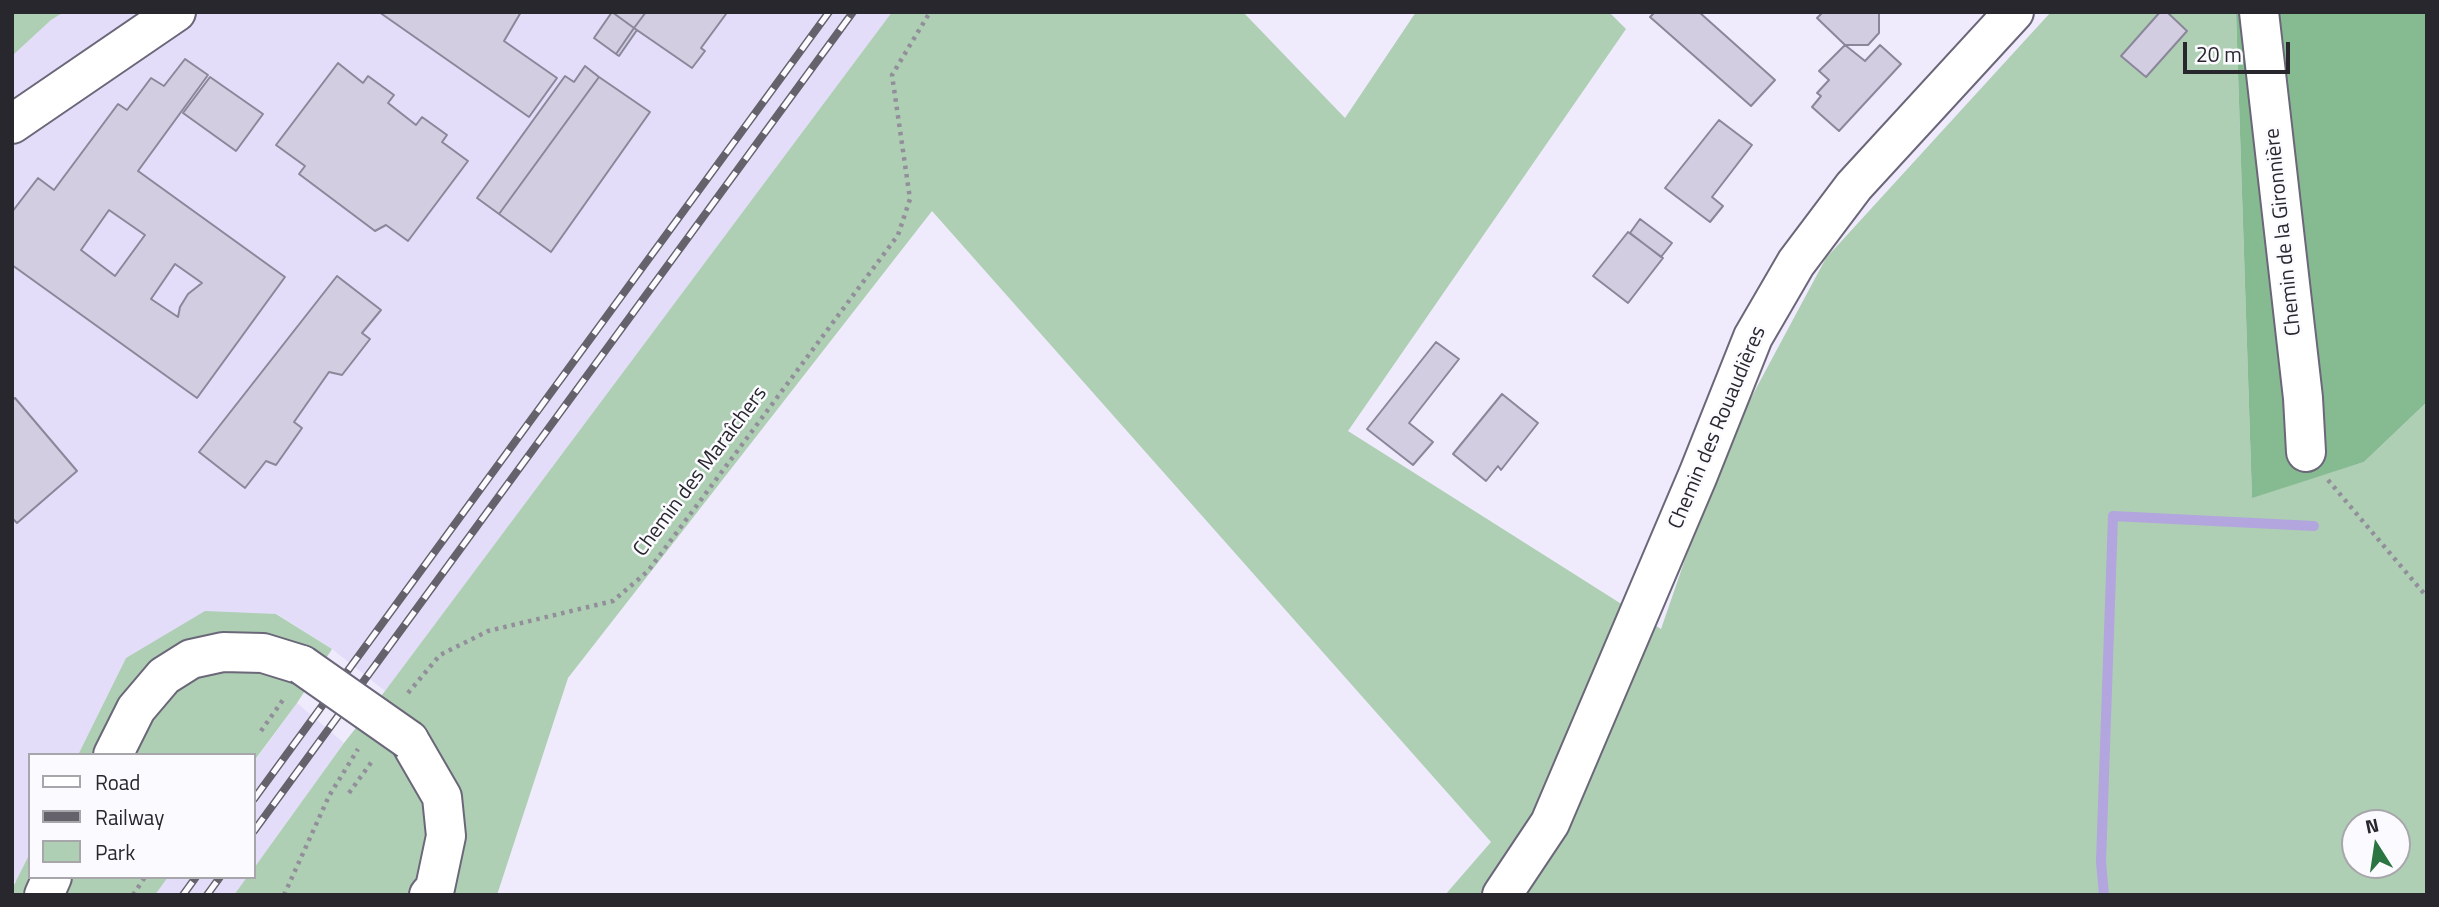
<!DOCTYPE html>
<meta charset="utf-8">
<style>
body{margin:0}
#map{position:relative;width:2439px;height:907px;overflow:hidden;background:#efebfc;font-family:"Titillium Web",sans-serif}
canvas{display:block}
.frame{position:absolute;inset:0;border:14px solid #29272e;pointer-events:none}
.legend{position:absolute;left:28px;top:753px;width:228px;height:126px;box-sizing:border-box;background:#fbfbff;border:2px solid #a7a6ab;margin:0;padding:9px 12px;list-style:none;font-size:21px;color:#29272e}
.legend li{display:flex;align-items:center;gap:14px;height:35px}
.legend b{width:35px;border:2px solid #a7a6ab}
.north{position:absolute;left:2341px;top:809px;width:70px;height:70px;box-sizing:border-box;background:#fbfbff;border:2px solid #a7a6ab;border-radius:50%;rotate:348deg;font-size:19px;font-weight:700;line-height:28px;text-align:center;color:#29272e}
.north::after{content:'';display:block;margin:auto;width:24px;height:32px;background:#2b7543;clip-path:polygon(50% 0,100% 100%,50% 72%,0 100%)}
.scale{position:absolute;left:2183px;top:42px;width:107px;height:32px;box-sizing:border-box;border:4px solid #29272e;border-top:0;padding-left:9px;font-size:21px;line-height:24px;white-space:nowrap;color:#29272e;-webkit-text-stroke:5px #fbfbff;paint-order:stroke}
</style>
<div id="map">
<canvas width="2439" height="907"></canvas>
<div class="frame"></div>
<ul class="legend">
<li><b style="height:9px;background:#fff"></b>Road</li>
<li><b style="height:9px;background:#65626c"></b>Railway</li>
<li><b style="height:19px;background:#aecfb4"></b>Park</li>
</ul>
<div class="north">N</div>
<div class="scale">20 m</div>
</div>
<script>
const ctx = document.querySelector('canvas').getContext('2d');
ctx.lineJoin = 'round';
function fill(path, color) { ctx.fillStyle = color; ctx.fill(path, 'evenodd'); }
const toPath = rows => new Path2D(rows.map(r => 'M' + r).join(''));
function strokePath(path, color, width, dash) { ctx.strokeStyle = color; ctx.lineWidth = width; ctx.lineCap = dash ? 'butt' : 'round'; ctx.setLineDash(dash || []); ctx.stroke(path); }
function write(font, color, halo, rows, align = 'center') {
  ctx.font = font + ' "Titillium Web",sans-serif'; ctx.lineWidth = 5; ctx.setLineDash([]); ctx.textBaseline = 'middle'; ctx.strokeStyle = halo; ctx.fillStyle = color; for (const [text, x, y, turn = 0] of rows) {
    ctx.save(); ctx.translate(x, y); ctx.rotate((+turn || 0) * Math.PI / 180); ctx.textAlign = isNaN(turn) ? turn : align; if (halo) ctx.strokeText(text, 0, 0); ctx.fillText(text, 0, 0); ctx.restore();
  }
}
const built = toPath([
 [64,12,892,12,385,691,332,649,277,614,126,658,78,755,30,755,30,853,16,882,12,879,12,56,51,20],
 [297,703,344,743,254,868,254,762],
 [168,877,247,877,234,895,155,895]
]);
const green = toPath([
 [12,12,64,12,51,20,12,56],
 [892,12,1243,12,1345,118,1416,12,1609,12,1626,29,1348,431,1661,629,1722,452,1826,258,2028,37,2051,12,2236,12,2252,497,2364,462,2427,402,2427,895,1445,895,1491,842,932,211,568,678,497,895,234,895,247,877,254,877,254,868,344,743,385,691],
 [2355,823,2397,823,2397,865,2355,865],
 [205,611,276,614,332,649,297,703,254,761,254,755,78,755,126,658],
 [30,853,30,877,168,877,155,895,12,895,12,889]
]);
const forest = toPath([
 [2236,12,2427,12,2427,402,2364,462,2252,498]
]);
const stream = toPath([
 [2104,895,2101,862,2113,516,2314,526]
]);
const building = toPath([
 [379,12,521,12,504,41,557,78,529,117,379,12],
 [612,12,634,28,616,54,594,38,612,12],
 [612,12,646,12,634,28,612,12],
 [646,12,724,12,726,14,701,48,705,51,692,68,634,28,646,12],
 [1655,12,1699,12,1775,80,1751,106,1650,17,1655,12],
 [1823,12,1879,12,1879,33,1868,45,1845,45,1817,18,1823,12],
 [2160,12,2167,12,2187,31,2146,77,2121,56,2160,12],
 [634,28,637,30,619,56,616,54,634,28],
 [1845,45,1865,61,1880,45,1901,64,1839,131,1812,107,1821,96,1817,93,1829,80,1819,71,1845,45],
 [185,59,208,75,138,171,285,277,197,398,12,265,12,212,38,178,54,190,118,104,127,110,151,78,164,86,185,59],
 [109,210,145,235,115,276,81,250,109,210],
 [175,264,202,283,188,294,180,307,178,317,151,299,175,264],
 [338,63,363,83,368,76,394,95,388,103,416,125,422,117,447,135,442,142,468,161,408,241,386,225,375,231,299,174,305,166,276,145,338,63],
 [585,66,599,77,499,214,477,198,565,76,574,82,585,66],
 [210,77,263,114,236,151,183,113,210,77],
 [599,77,650,112,551,252,499,214,599,77],
 [1719,120,1752,145,1712,197,1723,206,1710,222,1665,188,1719,120],
 [1640,219,1672,243,1661,257,1630,233,1640,219],
 [1628,232,1663,258,1628,303,1593,276,1628,232],
 [337,276,381,310,362,333,370,339,342,375,329,372,294,422,302,428,276,465,266,461,245,488,199,452,337,276],
 [1436,342,1459,359,1409,423,1433,442,1413,465,1367,429,1436,342],
 [1502,394,1538,423,1501,470,1498,466,1486,481,1453,454,1502,394],
 [15,398,77,471,17,523,12,518,12,400,15,398]
]);
const path = toPath([
 [2328,480,2427,597],
 [408,693,440,655,488,631,613,601,648,571,898,235,910,199,892,75,930,12],
 [261,731,285,697],
 [349,793,373,760],
 [133,895,145,877],
 [284,895,329,796,358,749]
]);
const minor = toPath([
 [2259,12,2303,398,2306,452],
 [12,124,176,12],
 [409,740,442,797,446,836,435,888,429,895],
 [113,755,136,709,164,676,191,659,223,652,263,653,302,665],
 [44,895,52,877],
 [1502,895,1550,823,1698,475,1753,337,1796,263,1854,186,2014,12]
]);
const rail = toPath([
 [254,799,829,12],
 [254,831,853,12],
 [183,895,196,877],
 [207,895,220,877]
]);
const minorBridge = toPath([
 [302,665,409,740]
]);
const streetNames = [
 ["Chemin de la Gironnière",2284,232,-96],
 ["Chemin des Rouaudières",1718,428,-67],
 ["Chemin des Maraîchers",701,472,-53]
];
fill(built, '#e3ddf9');
fill(green, '#aecfb4');
fill(forest, '#86bb92');
strokePath(stream, '#b3a5dd', 10);
fill(building, '#d2cde1');
strokePath(building, '#8b879a', 2);
strokePath(minor, '#6b6779', 42);
strokePath(path, '#928f9b', 4.5, [3.5, 5]);
strokePath(minor, '#fff', 38);
strokePath(rail, '#65626c', 8);
strokePath(rail, '#fbfbff', 5, [16]);
strokePath(minorBridge, '#6b6779', 42, []);
strokePath(minorBridge, '#fff', 38);
write('21px', '#29272e', '#fbfbff', streetNames);
</script>
